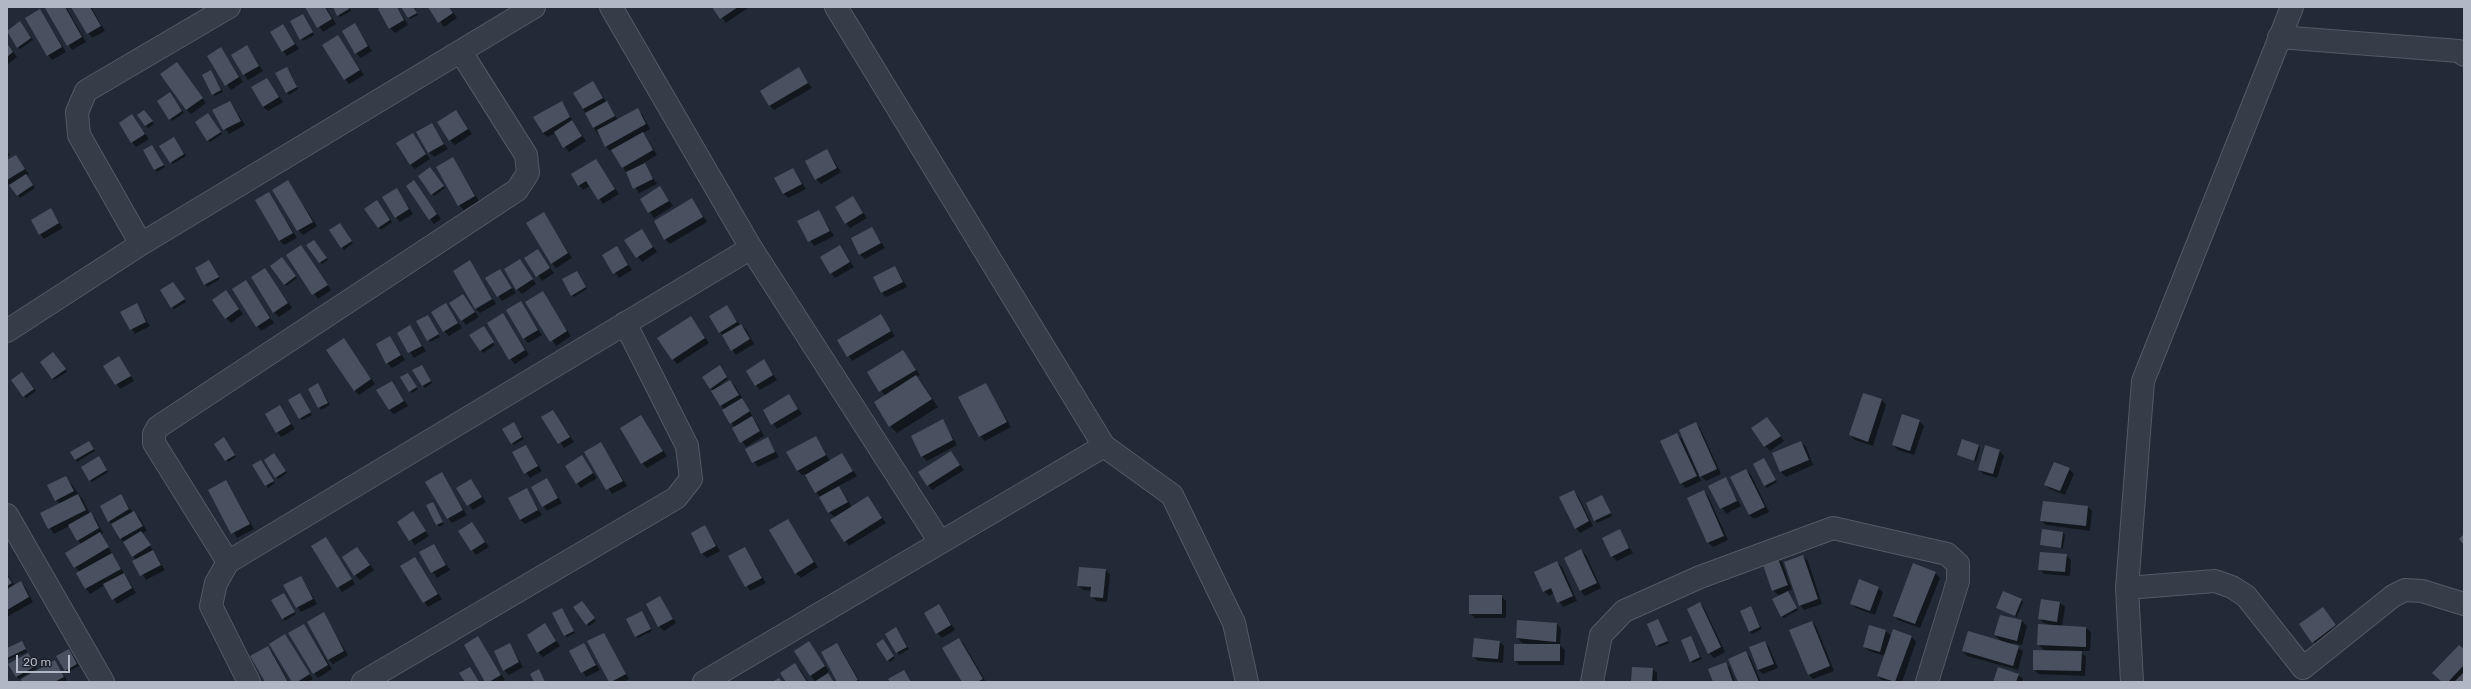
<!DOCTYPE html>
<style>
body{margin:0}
#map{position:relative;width:2471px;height:689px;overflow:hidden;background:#232a37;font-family:Rubik,sans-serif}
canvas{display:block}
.frame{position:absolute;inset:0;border:8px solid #b1b7c4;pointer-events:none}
.scale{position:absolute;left:16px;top:655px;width:54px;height:18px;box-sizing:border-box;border:2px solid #b1b7c4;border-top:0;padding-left:5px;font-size:12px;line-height:14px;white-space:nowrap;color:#b1b7c4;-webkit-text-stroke:3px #1c212c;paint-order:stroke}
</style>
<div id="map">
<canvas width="2471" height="689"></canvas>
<div class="frame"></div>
<div class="scale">20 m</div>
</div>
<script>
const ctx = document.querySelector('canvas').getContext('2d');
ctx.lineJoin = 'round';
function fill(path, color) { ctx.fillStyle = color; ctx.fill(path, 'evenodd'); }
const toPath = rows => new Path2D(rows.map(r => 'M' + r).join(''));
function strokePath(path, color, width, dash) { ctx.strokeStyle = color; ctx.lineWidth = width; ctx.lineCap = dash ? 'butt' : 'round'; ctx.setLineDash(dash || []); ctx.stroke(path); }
const shadow = toPath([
 [48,7,66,7,86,42,72,50,46,8],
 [72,7,91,7,105,31,92,38],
 [306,7,326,7,336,24,323,32],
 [334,7,348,7,351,11,340,17],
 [383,7,397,7,408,25,395,33,390,28],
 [402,7,413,7,418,15,410,19],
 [430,7,449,7,457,18,444,27],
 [714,7,749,7,726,23],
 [40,11,66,52,52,60,48,55],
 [304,17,314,35,303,41,301,39],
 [355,24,372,51,361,58,356,53],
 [22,25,33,40,20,49,18,47],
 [283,25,299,49,287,56,283,51],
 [338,36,364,75,349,84,323,45],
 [7,43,17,57,7,65],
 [247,47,263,71,248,80,232,55],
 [221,48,243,82,231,90,208,56],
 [177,63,206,103,191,114,186,109],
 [798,69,812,88,774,110,769,105],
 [289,70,298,89,289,95,287,92],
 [211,71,223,92,215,96,213,94],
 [267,79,283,102,268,111,263,107],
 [593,82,618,120,637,110,642,114,650,129,643,133,657,155,637,167,645,165,657,184,639,193,612,149,610,151,606,146,594,128,574,93],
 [172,96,184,113,172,121,170,119],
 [230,102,245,125,229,134,214,111],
 [561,103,586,141,569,152,555,133,548,137,543,133],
 [456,111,472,134,455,145,450,140],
 [146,113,154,124,148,128,139,115],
 [208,114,222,134,210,142,208,140],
 [132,116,149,139,136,147,132,142],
 [432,124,448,149,434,157,429,152],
 [413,134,430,159,415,169,410,164],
 [175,140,186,156,173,164,171,162],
 [154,148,165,167,157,172,144,150],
 [827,150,841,172,821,184,816,179],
 [7,151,10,155,7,157],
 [15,156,29,174,26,175,35,188,20,198,11,185,7,184,7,162],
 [453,158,479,201,464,210,459,205],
 [596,160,619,194,603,204,590,186,583,190,579,185],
 [793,169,806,189,788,198,784,194],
 [432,170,445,188,434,196,432,194],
 [287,181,317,226,303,235,298,230],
 [414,181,441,219,434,224,430,219],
 [660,188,673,206,654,218,641,199],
 [397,190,413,214,400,222,396,217],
 [269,193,297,238,284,245,280,241],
 [853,198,867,218,850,228,846,223],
 [692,200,707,222,670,244,665,239],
 [379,204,392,222,381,230,366,209],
 [51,210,63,228,44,239,40,234],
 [819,211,834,236,814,246,799,222],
 [544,213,572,258,556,268,552,263],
 [340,224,353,243,344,250,331,231],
 [872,228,885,248,865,259,860,254],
 [642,230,657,252,642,262,626,241],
 [316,243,328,260,322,264,320,262],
 [301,246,331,290,318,299,288,255],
 [840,246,854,267,835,278,831,273],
 [617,247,632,270,619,278,603,255],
 [538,250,554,273,542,281,526,258],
 [284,260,297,278,286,286,284,284],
 [520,260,536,284,522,294,517,289],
 [209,261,220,279,207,287,196,268],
 [470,262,492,298,475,307],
 [895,267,907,287,886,297,882,293],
 [265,269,292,308,279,317,274,312],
 [500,270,516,293,502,301,486,279],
 [577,272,587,289,574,297,572,295],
 [246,281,274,323,261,331,233,289],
 [175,285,186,302,174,309,172,307],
 [226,292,243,314,231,323,226,318],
 [543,293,571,336,556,346,527,303],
 [463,295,479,317,466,325,462,320],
 [493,299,496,304,480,313,476,309],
 [521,303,542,335,528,343,524,338],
 [136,304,150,326,135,334,121,312],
 [446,304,462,328,449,336,444,331],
 [727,307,740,325,746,329,754,344,736,355,720,332],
 [503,314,529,355,515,364,510,359],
 [881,315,895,336,852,361,838,341],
 [691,317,709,343,677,364,658,339],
 [429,318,440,337,430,342,417,322],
 [410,326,426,351,414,358,398,333],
 [485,329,495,345,483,353,471,335],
 [390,337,405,360,392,368,387,363],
 [344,339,375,384,359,395,354,390],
 [903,351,920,375,917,376,938,407,897,433,890,426,885,396,869,373],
 [55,355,67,372,54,380,52,378],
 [119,357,134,381,120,389,105,366],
 [764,361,777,380,760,390,756,385],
 [423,368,432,383,425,388,414,371],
 [721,369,728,379,720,385,730,381,735,386,764,436,746,447,711,388],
 [408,374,418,389,412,393,410,391],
 [24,375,36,391,26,398,13,380],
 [392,382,408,406,394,414,389,410],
 [318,384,330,405,321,410,309,389],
 [986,384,1011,427,985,441,980,436],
 [300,394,312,415,302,420,300,418],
 [1863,394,1882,400,1886,405,1873,446,1855,440,1850,435],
 [789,395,802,414,777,429,764,411],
 [280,406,295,429,281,437,277,432],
 [553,411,574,442,564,448,543,417],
 [641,416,667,456,647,468,642,463],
 [1767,418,1784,441,1770,451,1765,446],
 [942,420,957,445,927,461,922,456],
 [1919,421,1924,426,1914,455,1898,450,1893,445],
 [514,423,524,439,514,445,512,443],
 [1696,424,1700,428,1721,474,1706,481,1701,476],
 [1677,435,1682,439,1701,481,1686,488,1681,483],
 [815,437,830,461,842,454,857,476,839,486,852,507,868,498,886,523,849,546,832,520,838,514,834,517,829,512,805,474,802,475,798,471,788,452],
 [767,439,779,457,758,467,746,449],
 [226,441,236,457,228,462,216,444],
 [1801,442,1806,447,1813,465,1786,477,1781,472,1774,454],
 [601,443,627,486,612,494,585,452],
 [91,444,95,451,77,462,75,460],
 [1978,445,1980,448,1976,462,1958,455],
 [526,446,542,471,530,478,513,453],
 [1986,447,2000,451,2004,456,1997,478,1983,474,1979,469],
 [950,452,964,470,932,490,919,472],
 [276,456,287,473,278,479,276,477],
 [581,457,597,478,581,488,577,483],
 [1764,459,1777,482,1767,488,1754,465],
 [101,460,108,472,92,482,90,480],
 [261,461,275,483,268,488,254,465],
 [2069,469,2074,474,2065,495,2050,489,2045,484],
 [1746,470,1751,475,1769,512,1754,519,1749,515],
 [441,473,467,515,452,523,448,518],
 [66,477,83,500,90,514,95,518,103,533,101,535,136,593,117,604,105,585,90,594,86,589,77,574,80,572,75,567,81,544,69,526,54,534,41,514,60,504,56,500],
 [547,479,562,503,547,511,543,506],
 [1725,479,1741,506,1726,514,1710,487],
 [471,480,486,502,473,510,457,488],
 [226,481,254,529,237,538,209,491],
 [526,489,542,515,525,524,520,520],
 [1574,491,1578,496,1593,526,1580,533,1576,528],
 [1704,492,1708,496,1728,540,1713,547,1708,542],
 [121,496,133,513,139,517,147,531,142,533,165,570,146,580,134,561,136,560,109,521],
 [1602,496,1612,516,1597,523,1595,520],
 [434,505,444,524,439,527,428,506],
 [2088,507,2092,511,2090,531,2046,525,2042,521],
 [413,513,429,536,415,545,398,522],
 [788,520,818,567,801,578,796,573],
 [472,524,489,547,476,555,472,550],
 [705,526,720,551,707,558,702,553],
 [1619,530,1633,553,1617,561,1612,556],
 [2063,533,2065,535,2063,549,2041,544],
 [325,539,355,584,342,592,312,547],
 [434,545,450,570,437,578,421,553],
 [357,548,374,570,360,580,355,575],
 [745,548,766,583,750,591,730,556],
 [1581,550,1586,555,1601,588,1585,596,1581,591,1565,558],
 [2066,555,2071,560,2070,576,2044,574,2039,569],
 [1803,556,1808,561,1822,604,1804,610,1800,605],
 [1777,557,1782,562,1792,590,1787,591,1798,610,1784,618,1781,616,1785,594,1778,595,1773,590],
 [415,558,442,599,428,607,401,566],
 [1557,562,1562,567,1577,601,1563,607,1554,593,1549,596,1544,591],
 [1106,570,1110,575,1107,602,1096,601,1092,596,1092,591,1083,590,1078,585],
 [7,573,15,586,21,583,25,587,33,602,7,617],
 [1935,573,1940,578,1920,628,1898,620,1894,615],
 [301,577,317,604,301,612,285,586],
 [1878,588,1883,592,1875,615,1856,608,1851,603],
 [284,594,296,614,285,621,273,601],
 [1501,596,1506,601,1506,618,1475,618,1470,613],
 [660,598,676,623,664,631,659,626],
 [2021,600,2023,602,2017,617,1997,607],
 [2042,600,2060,603,2065,607,2062,626,2086,628,2091,632,2090,651,2080,651,2086,657,2085,676,2038,674,2034,669,2045,651,2038,644,2053,626,2044,623,2039,618],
 [1700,603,1704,608,1725,652,1714,658,1709,653],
 [584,604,596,621,589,626,587,624],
 [939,606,955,630,942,638,937,633],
 [1751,607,1762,629,1752,634,1750,632],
 [2323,608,2340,630,2318,647,2300,625],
 [564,612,575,633,567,637,565,635],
 [323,614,348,655,333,664,328,659],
 [643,614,652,631,638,638,636,636],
 [2000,616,2022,621,2027,626,2022,645,2013,643,2013,645,2023,651,2018,670,1967,656,1963,651,2002,642,1995,635],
 [1658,620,1669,643,1659,647,1657,645],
 [1812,622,1816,626,1834,671,1813,679,1809,675],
 [1557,624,1561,629,1560,645,1565,650,1564,665,1519,665,1515,660,1532,645,1522,643,1517,638],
 [304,625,332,669,318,678,314,673],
 [545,625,560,646,543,657,538,652],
 [898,631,909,649,899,655,886,634],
 [1886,631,1892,637,1912,637,1916,642,1902,682,1882,680,1878,676,1885,656,1869,651,1864,647],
 [603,634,629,679,624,682,610,682],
 [285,635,313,679,308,682,294,682],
 [1691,637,1702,659,1693,663,1691,661],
 [478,638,505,680,501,682,487,682],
 [959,639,963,643,986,682,963,682],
 [1500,642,1504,646,1503,663,1478,661,1473,656],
 [1765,642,1769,647,1778,668,1763,674,1758,670],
 [809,643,829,671,827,673,835,682,816,682,811,676,796,651],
 [885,643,895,658,890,662,888,660],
 [510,644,523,667,509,675,504,670],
 [584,644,600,670,586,677,571,651],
 [836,644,841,649,860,682,839,682],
 [24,645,27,652,7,660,7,649],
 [268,647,272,652,289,682,266,682],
 [69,650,79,666,68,672,66,670],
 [2464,651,2464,682,2443,682],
 [1745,652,1750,657,1761,682,1739,682],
 [28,654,37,668,19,679,17,677],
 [55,661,68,682,24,682],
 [1725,663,1730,668,1735,682,1714,682],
 [795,665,800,669,808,682,787,682],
 [1653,669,1657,673,1657,682,1632,682],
 [2018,675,2023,679,2022,682,1994,682]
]);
const building = toPath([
 [65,7,82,37,67,46,45,8],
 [71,7,90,7,101,26,87,34],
 [305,7,325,7,332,19,317,28],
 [333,7,348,7,349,9,337,16],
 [381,7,397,7,404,20,389,29,378,9],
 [401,7,413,7,417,13,408,18],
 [428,7,449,7,453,13,438,23],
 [712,7,738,7,720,19],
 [40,9,62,47,47,56,25,18],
 [303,14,313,32,300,40,290,21],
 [20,21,31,38,17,48,7,31],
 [355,23,368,46,355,54,342,31],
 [283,24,295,44,282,52,270,32],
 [338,35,360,70,344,80,322,45],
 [7,43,13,52,7,57],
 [247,45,259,66,243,75,231,55],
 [221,47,239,77,225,86,207,56],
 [177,62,203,98,186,110,160,74],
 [287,67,297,87,286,93,275,73],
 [799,67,808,83,769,106,760,91],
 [211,70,221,90,212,95,202,75],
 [267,78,279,97,263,107,251,87],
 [593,81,603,98,583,109,573,93],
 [170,92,182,111,169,120,157,101],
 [230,101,241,121,223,130,212,110],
 [562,101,570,117,543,133,533,117],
 [607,101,615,116,593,128,585,113],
 [638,108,646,124,605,147,597,130],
 [144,110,153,121,145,126,137,115],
 [456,110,468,129,449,141,437,122],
 [208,113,221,132,207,141,195,122],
 [132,114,145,134,131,143,119,123],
 [572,120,582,136,563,148,554,132],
 [432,123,444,144,428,153,416,132],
 [643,132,653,150,622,168,611,150],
 [413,133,426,154,410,165,396,143],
 [174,137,184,154,170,163,159,146],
 [152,145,164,165,154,170,143,150],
 [827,149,837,168,815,180,805,161],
 [16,155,25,169,7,180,7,160],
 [453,157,475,196,458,206,436,167],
 [596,159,615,189,598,200,586,181,578,186,571,174],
 [645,163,653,179,633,189,626,172],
 [430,167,444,186,431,195,418,176],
 [793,168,802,184,783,194,774,178],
 [26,174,33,185,17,196,9,185],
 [288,180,313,222,297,231,272,190],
 [414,180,437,214,429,220,406,186],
 [660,186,669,201,648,213,640,199],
 [397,188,409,209,395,218,382,197],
 [269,192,293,233,279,241,255,200],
 [853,196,863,213,845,224,835,207],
 [692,198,703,217,664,240,654,221],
 [377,200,390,220,378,228,364,209],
 [51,208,59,223,39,235,31,220],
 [819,210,830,231,808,242,797,221],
 [544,212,568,253,551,264,526,223],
 [340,223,352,241,341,248,329,230],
 [872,227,881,243,859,255,851,238],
 [642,229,653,247,636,258,624,240],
 [314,240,327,258,319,263,306,245],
 [301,245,328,285,312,295,286,255],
 [840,245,850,262,830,274,820,257],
 [617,246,628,265,613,274,602,255],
 [538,249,550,268,536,277,524,258],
 [282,257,296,276,284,285,270,266],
 [520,259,533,279,516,290,504,269],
 [209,260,219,277,204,285,195,268],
 [470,260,492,299,475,309,453,271],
 [895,266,903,282,881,293,873,277],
 [265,268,288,303,273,313,251,277],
 [500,269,512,288,497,297,485,278],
 [577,271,586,287,571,296,562,279],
 [246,280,270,318,256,327,232,289],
 [173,282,185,299,171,308,160,290],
 [226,290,239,309,225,319,212,300],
 [543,291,567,331,550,342,525,302],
 [463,294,475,312,461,321,449,303],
 [521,301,538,330,523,339,506,310],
 [137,303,146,322,130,330,120,312],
 [446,303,458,323,443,332,431,312],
 [727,305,737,322,719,333,709,316],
 [503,313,525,350,509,360,487,323],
 [881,314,891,331,847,357,837,340],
 [428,315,439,334,427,341,416,321],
 [691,316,705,338,672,360,657,338],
 [741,324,750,339,731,351,722,335],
 [410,325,422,346,408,353,397,333],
 [484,326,494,342,480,351,469,335],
 [390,336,401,355,386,364,376,344],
 [344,338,371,379,354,391,326,350],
 [903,350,916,370,879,392,867,372],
 [53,352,66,369,52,379,40,362],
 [119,356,131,376,115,385,103,366],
 [764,359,773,375,755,386,746,371],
 [422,365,431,381,422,386,412,370],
 [720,365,727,377,710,389,702,377],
 [22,372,34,389,23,397,11,380],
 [408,373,417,387,409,392,400,377],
 [916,375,932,399,889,427,874,402],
 [730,380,739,395,720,406,711,391],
 [392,381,404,401,389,410,376,390],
 [318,383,328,403,318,408,308,389],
 [986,383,1007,422,979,437,958,397],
 [300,393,311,412,299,419,288,400],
 [1863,393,1882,399,1868,442,1849,435],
 [789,394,798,409,771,425,763,410],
 [742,398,750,411,730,424,722,410],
 [280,405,291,424,276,433,265,414],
 [553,410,570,437,558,444,541,417],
 [1902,414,1920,420,1910,451,1892,445],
 [641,415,663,451,641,464,620,428],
 [752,416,760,431,740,443,732,428],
 [1767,417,1781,436,1764,447,1751,428],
 [943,419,953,440,921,457,911,436],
 [514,422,522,437,511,444,502,429],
 [1696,422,1717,469,1700,477,1679,430],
 [1677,433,1697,476,1680,484,1660,441],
 [816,436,826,455,797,471,786,452],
 [224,437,235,455,225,461,214,444],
 [768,437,775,452,752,463,745,449],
 [1962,439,1979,445,1974,461,1957,455],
 [89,441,94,449,75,460,70,452],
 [1801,441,1809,460,1780,472,1772,453],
 [601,442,623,481,606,490,584,452],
 [526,445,538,466,524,474,512,452],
 [1985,445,2000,450,1993,474,1978,470],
 [951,451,960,465,927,486,918,472],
 [274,453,286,471,275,478,264,460],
 [842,453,853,471,815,493,805,475],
 [582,455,593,473,576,484,565,466],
 [99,456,107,470,89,481,81,467],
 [1764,458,1776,480,1764,486,1753,464],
 [261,460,274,481,265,486,252,465],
 [2054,462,2070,468,2060,491,2044,485],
 [1746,469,1765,507,1749,515,1730,477],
 [442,472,463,510,447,519,425,482],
 [66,476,74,491,55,501,47,485],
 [1726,477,1737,501,1720,509,1708,486],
 [547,478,558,498,542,507,531,487],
 [471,479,482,497,467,506,456,488],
 [226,480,250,524,231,534,208,490],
 [839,486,848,502,828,513,819,497],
 [527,488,538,510,520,520,508,498],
 [1574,490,1589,521,1575,529,1559,497],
 [1704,490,1724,536,1707,543,1687,498],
 [78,494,86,510,48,529,40,513],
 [121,494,129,509,108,522,100,506],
 [1602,495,1611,513,1594,521,1586,503],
 [868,496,882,518,844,542,830,520],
 [2043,501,2088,506,2086,526,2040,521],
 [433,502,443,522,436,525,426,505],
 [134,511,143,526,120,539,111,524],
 [413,511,426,531,409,541,397,522],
 [91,512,99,528,77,541,68,525],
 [788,519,814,562,795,574,769,530],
 [472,522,485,542,471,551,458,531],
 [705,525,716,546,701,554,691,533],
 [1620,529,1629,548,1611,557,1602,538],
 [2042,529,2063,532,2061,548,2040,545],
 [141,531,151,545,132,557,123,542],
 [100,532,109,547,74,568,65,553],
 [2464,534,2464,545,2459,539],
 [326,537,352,579,337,588,311,546],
 [434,544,446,565,431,573,419,552],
 [357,547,370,565,354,576,342,557],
 [745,547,762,578,745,587,728,556],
 [1581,549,1597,583,1580,591,1564,558],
 [153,550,161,565,140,576,132,561],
 [2040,552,2067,554,2065,572,2038,570],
 [112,553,121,569,85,589,76,573],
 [1803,555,1818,599,1799,606,1784,562],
 [1777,556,1788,585,1772,591,1762,562],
 [415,557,438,594,423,603,400,566],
 [1557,561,1573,596,1557,603,1551,588,1543,592,1534,572],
 [1913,563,1936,572,1915,624,1893,616],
 [1079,567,1106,569,1103,598,1090,597,1091,587,1077,586],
 [124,573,132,588,112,600,103,584],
 [7,575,12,583,7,586],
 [301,576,313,599,296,608,283,585],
 [1859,579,1879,587,1870,611,1850,604],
 [21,581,29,597,7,610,7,589],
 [1788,591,1797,608,1781,617,1772,599],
 [2003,591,2022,599,2015,616,1996,608],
 [284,593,295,612,282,619,271,600],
 [1469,595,1502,595,1502,614,1469,614],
 [660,596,673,619,658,627,646,604],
 [2041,599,2060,602,2057,622,2038,619],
 [582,601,595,618,586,625,573,607],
 [1700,602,1721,647,1708,654,1687,609],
 [939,604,951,625,936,634,924,613],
 [1751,606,1760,627,1749,632,1740,611],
 [2323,607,2336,625,2312,643,2299,624],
 [562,608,574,631,564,636,552,613],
 [642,611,651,629,635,637,626,619],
 [324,612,344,651,328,660,307,622],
 [2000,615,2022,620,2017,641,1994,635],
 [1658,619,1668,641,1656,646,1647,624],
 [1517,620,1557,623,1556,642,1516,638],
 [1812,621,1830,666,1808,675,1789,630],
 [545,623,556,641,537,653,527,635],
 [304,624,328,665,313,674,288,633],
 [2038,624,2086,627,2086,647,2037,645],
 [1869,625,1886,630,1880,652,1863,647],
 [896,627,907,647,896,653,885,634],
 [1893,629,1912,636,1895,682,1877,676],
 [1968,631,2019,646,2013,666,1962,651],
 [604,633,626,674,611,682,609,682,587,641],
 [285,634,310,674,297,682,292,682,269,644],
 [478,636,501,675,489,682,485,682,464,645],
 [1691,636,1700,657,1690,662,1681,640],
 [959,638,983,679,977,682,962,682,942,648],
 [1474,638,1500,641,1498,659,1472,657],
 [883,639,894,656,887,661,876,644],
 [22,641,26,649,7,658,7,648],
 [809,641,825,666,810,676,794,651],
 [1765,641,1774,664,1758,670,1749,647],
 [510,643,519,662,503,671,494,651],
 [584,643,596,665,581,673,569,651],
 [837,643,858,680,854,682,837,682,821,652],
 [1514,644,1560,644,1560,661,1514,661],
 [2459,645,2464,649,2464,665,2448,682,2442,682,2432,673],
 [268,646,288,682,265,682,250,656],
 [69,649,77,664,65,671,56,656],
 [2033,650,2082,651,2081,671,2033,670],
 [1746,651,1759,682,1738,682,1728,659],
 [28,653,36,666,16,677,8,664],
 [55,660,64,677,54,682,22,682,21,679],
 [1726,662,1733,682,1713,682,1708,669],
 [795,663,807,682,786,682,780,673],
 [470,667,479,682,465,682,459,673],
 [1632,667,1653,668,1652,682,1631,682],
 [1998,667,2019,674,2016,682,1993,682],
 [539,669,545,682,534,682,530,674],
 [904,670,911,682,890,682,888,679],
 [828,673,834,682,814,682],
 [2463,673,2464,682,2454,682],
 [779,678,782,682,772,682]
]);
const minor = toPath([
 [611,7,751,248,940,542],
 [836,7,1104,446,1172,495,1234,623,1247,682],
 [2279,37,2459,51,2464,55],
 [141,244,79,135,77,112,86,91,229,7],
 [7,331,141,244,534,7],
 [7,515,103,682],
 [228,562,154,443,154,434,158,427,517,190,528,173,526,155,461,52],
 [2127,588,2215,581,2232,587,2246,596,2303,668,2393,596,2405,590,2422,591,2464,604],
 [249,682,211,606,216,583,228,562,751,248],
 [363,682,676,498,691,479,687,446,625,323],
 [704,682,1104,446],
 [1592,682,1601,635,1624,611,1700,577,1833,528,1947,554,1958,564,1958,581,1927,682],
 [2132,682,2127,588,2143,381,2292,7]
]);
fill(shadow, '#0007');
fill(building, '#495161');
strokePath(minor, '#545a65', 24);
strokePath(minor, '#363c48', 22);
</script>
